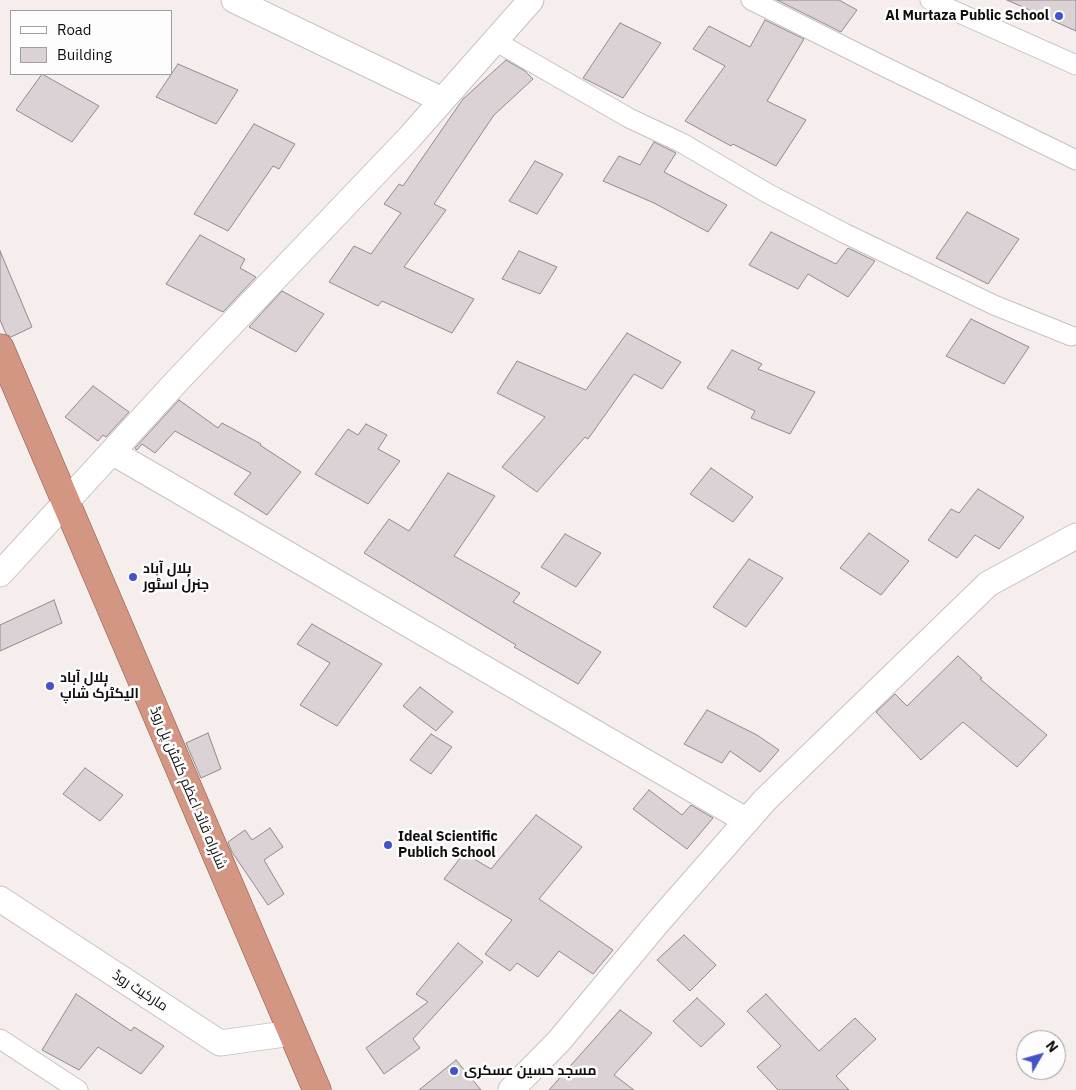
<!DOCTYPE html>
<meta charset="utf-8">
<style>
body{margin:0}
#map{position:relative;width:1076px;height:1090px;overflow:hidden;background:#f6eded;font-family:"IBM Plex Sans",sans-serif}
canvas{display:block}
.legend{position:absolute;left:10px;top:10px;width:162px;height:65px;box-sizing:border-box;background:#fefdfd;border:1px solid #9f9d9d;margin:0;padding:6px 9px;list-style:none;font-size:15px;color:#110e0e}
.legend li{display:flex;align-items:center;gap:10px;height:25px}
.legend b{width:25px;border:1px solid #9f9d9d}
.north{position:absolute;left:1016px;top:1030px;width:50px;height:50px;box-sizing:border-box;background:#fefdfd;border:1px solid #9f9d9d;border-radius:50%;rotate:52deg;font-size:14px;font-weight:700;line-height:20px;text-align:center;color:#110e0e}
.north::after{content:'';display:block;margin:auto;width:18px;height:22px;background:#4553c8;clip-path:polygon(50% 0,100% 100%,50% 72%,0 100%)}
</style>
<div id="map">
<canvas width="1076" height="1090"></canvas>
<ul class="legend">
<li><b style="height:6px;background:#fff"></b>Road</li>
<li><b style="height:14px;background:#dad2d4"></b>Building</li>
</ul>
<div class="north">N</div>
</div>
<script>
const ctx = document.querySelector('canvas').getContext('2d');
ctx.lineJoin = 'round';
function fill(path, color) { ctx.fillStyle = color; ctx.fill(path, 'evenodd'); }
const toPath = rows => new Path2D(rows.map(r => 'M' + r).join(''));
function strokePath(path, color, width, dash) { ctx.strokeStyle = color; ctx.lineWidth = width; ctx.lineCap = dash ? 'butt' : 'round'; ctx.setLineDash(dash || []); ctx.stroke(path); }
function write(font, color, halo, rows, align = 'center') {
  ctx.font = font + ' "IBM Plex Sans",Cairo,sans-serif'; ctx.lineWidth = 5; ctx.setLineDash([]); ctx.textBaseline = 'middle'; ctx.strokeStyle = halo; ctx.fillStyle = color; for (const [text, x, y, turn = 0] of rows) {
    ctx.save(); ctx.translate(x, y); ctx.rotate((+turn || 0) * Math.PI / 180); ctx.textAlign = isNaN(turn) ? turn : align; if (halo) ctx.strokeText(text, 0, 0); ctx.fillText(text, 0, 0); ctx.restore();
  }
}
const building = toPath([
 [777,0,839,0,857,10,841,32,777,0],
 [1007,0,1076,0,1076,31,1007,0],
 [765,20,804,39,767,101,806,120,776,166,733,144,731,146,685,121,725,66,693,49,709,26,750,47,765,20],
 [620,23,661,43,623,98,583,78,620,23],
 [506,60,525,71,533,79,494,115,434,204,446,210,404,267,474,299,452,333,382,301,378,306,329,282,354,246,371,254,401,213,384,204,399,184,403,186,463,99,506,60],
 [178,64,238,90,216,124,156,97,178,64],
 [42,74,99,106,72,142,16,110,42,74],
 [254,124,295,144,279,169,273,166,228,231,194,214,254,124],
 [654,142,676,153,664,172,727,205,708,232,654,203,603,181,619,156,640,165,654,142],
 [535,161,563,174,537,214,509,201,535,161],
 [967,212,1019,239,988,284,936,258,967,212],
 [771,232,836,264,848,248,875,261,848,297,808,274,798,289,749,265,771,232],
 [200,235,245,259,240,268,256,277,223,312,166,284,200,235],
 [0,251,32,327,11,337,6,334,0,320,0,251],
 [519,251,557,267,540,294,502,279,519,251],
 [282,291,324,314,296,352,249,327,282,291],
 [971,319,1029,347,1004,384,946,356,971,319],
 [627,333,681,362,662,389,634,374,588,439,585,437,537,492,502,467,545,417,497,393,517,361,586,390,627,333],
 [732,350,762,364,758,369,815,392,790,434,751,418,755,411,707,388,732,350],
 [93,386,129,412,106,437,103,435,98,441,65,417,93,386],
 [179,400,218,428,222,423,261,444,260,445,301,472,267,515,234,494,251,473,175,431,155,453,142,444,137,450,135,448,179,400],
 [366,424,387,435,378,449,400,461,368,504,315,474,348,429,358,435,366,424],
 [711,468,753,497,733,522,690,494,711,468],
 [448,473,495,496,454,556,520,593,513,602,601,652,578,684,514,647,516,645,364,553,389,519,409,531,448,473],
 [978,489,1024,517,999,549,975,535,957,558,928,540,951,509,959,513,978,489],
 [869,533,909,561,881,595,840,568,869,533],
 [565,534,601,553,576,587,541,567,565,534],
 [749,559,783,578,746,627,713,607,749,559],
 [54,600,62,623,0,651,0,625,54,600],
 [312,624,382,664,337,726,300,705,330,663,297,644,312,624],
 [958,656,982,678,980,679,1047,735,1017,767,963,722,921,760,876,712,895,694,907,706,958,656],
 [420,687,453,712,436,731,403,706,420,687],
 [707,710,757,735,779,750,760,772,730,751,722,763,684,744,707,710],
 [208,733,221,769,201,778,186,743,208,733],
 [431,734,452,747,431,774,410,760,431,734],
 [85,768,123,795,100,821,63,794,85,768],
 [649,790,682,815,691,805,713,818,687,849,633,809,649,790],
 [536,815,582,847,539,899,613,950,593,974,559,951,538,977,517,963,510,971,485,954,512,920,444,879,464,853,491,869,536,815],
 [270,828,283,847,264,860,284,894,268,905,232,852,228,842,245,830,252,840,270,828],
 [684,935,716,965,690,991,657,960,684,935],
 [458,943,483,962,413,1039,420,1048,384,1074,366,1048,428,1002,416,994,458,943],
 [76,994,131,1031,134,1027,164,1046,141,1074,98,1047,79,1070,42,1050,76,994],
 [766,994,819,1051,855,1018,876,1039,836,1076,849,1090,778,1090,757,1067,781,1046,747,1011,766,994],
 [697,998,725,1024,701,1047,673,1021,697,998],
 [620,1010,652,1033,614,1075,634,1090,549,1090,620,1010],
 [456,1060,481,1090,419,1090,456,1060]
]);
const pedestrian = toPath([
 [751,0,879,64,1076,160],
 [930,0,1076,65],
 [495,41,629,118,682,143,767,193,844,233,994,305,1071,336],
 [0,1039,78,1090]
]);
const minor = toPath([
 [234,0,442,100],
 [112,452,747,821],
 [0,574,177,381,409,138,531,0],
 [0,899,220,1043,292,1033],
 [511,1090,559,1041,658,922,765,800,988,584,1076,536]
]);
const trunk = toPath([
 [0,348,317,1090]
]);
const markers = [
 [1059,16,5,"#4553c8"],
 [133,577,5,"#4553c8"],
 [50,686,5,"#4553c8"],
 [388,845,5,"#4553c8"],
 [454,1071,5,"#4553c8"]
];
const poiNames = [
 ["Al Murtaza Public School",1049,16,"right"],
 ["ہلال آباد",143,569],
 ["جنرل اسٹور",143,585],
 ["ہلال آباد",60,678],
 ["الیکٹرک شاپ",60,694],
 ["Ideal Scientific",398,837],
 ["Publich School",398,853],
 ["مسجد حسین عسکری",464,1071]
];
const streetNames = [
 ["شاہراہ قائد اعظم کلفٹن پل روڈ",188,788,67],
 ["مارکیٹ روڈ",140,991,33]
];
fill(building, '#dad2d4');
strokePath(building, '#918a8c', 1);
strokePath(pedestrian, '#c9c1c1', 21);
strokePath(minor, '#c9c1c1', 27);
strokePath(trunk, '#885546', 29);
strokePath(pedestrian, '#fff', 19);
strokePath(minor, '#fff', 25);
strokePath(trunk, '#d39683', 28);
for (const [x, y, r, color] of markers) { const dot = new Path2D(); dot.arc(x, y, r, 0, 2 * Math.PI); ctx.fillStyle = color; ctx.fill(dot); strokePath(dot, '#fefdfd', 2); }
write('bold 14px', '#110e0e', '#fefdfd', poiNames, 'left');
write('14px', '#110e0e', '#fefdfd', streetNames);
</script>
